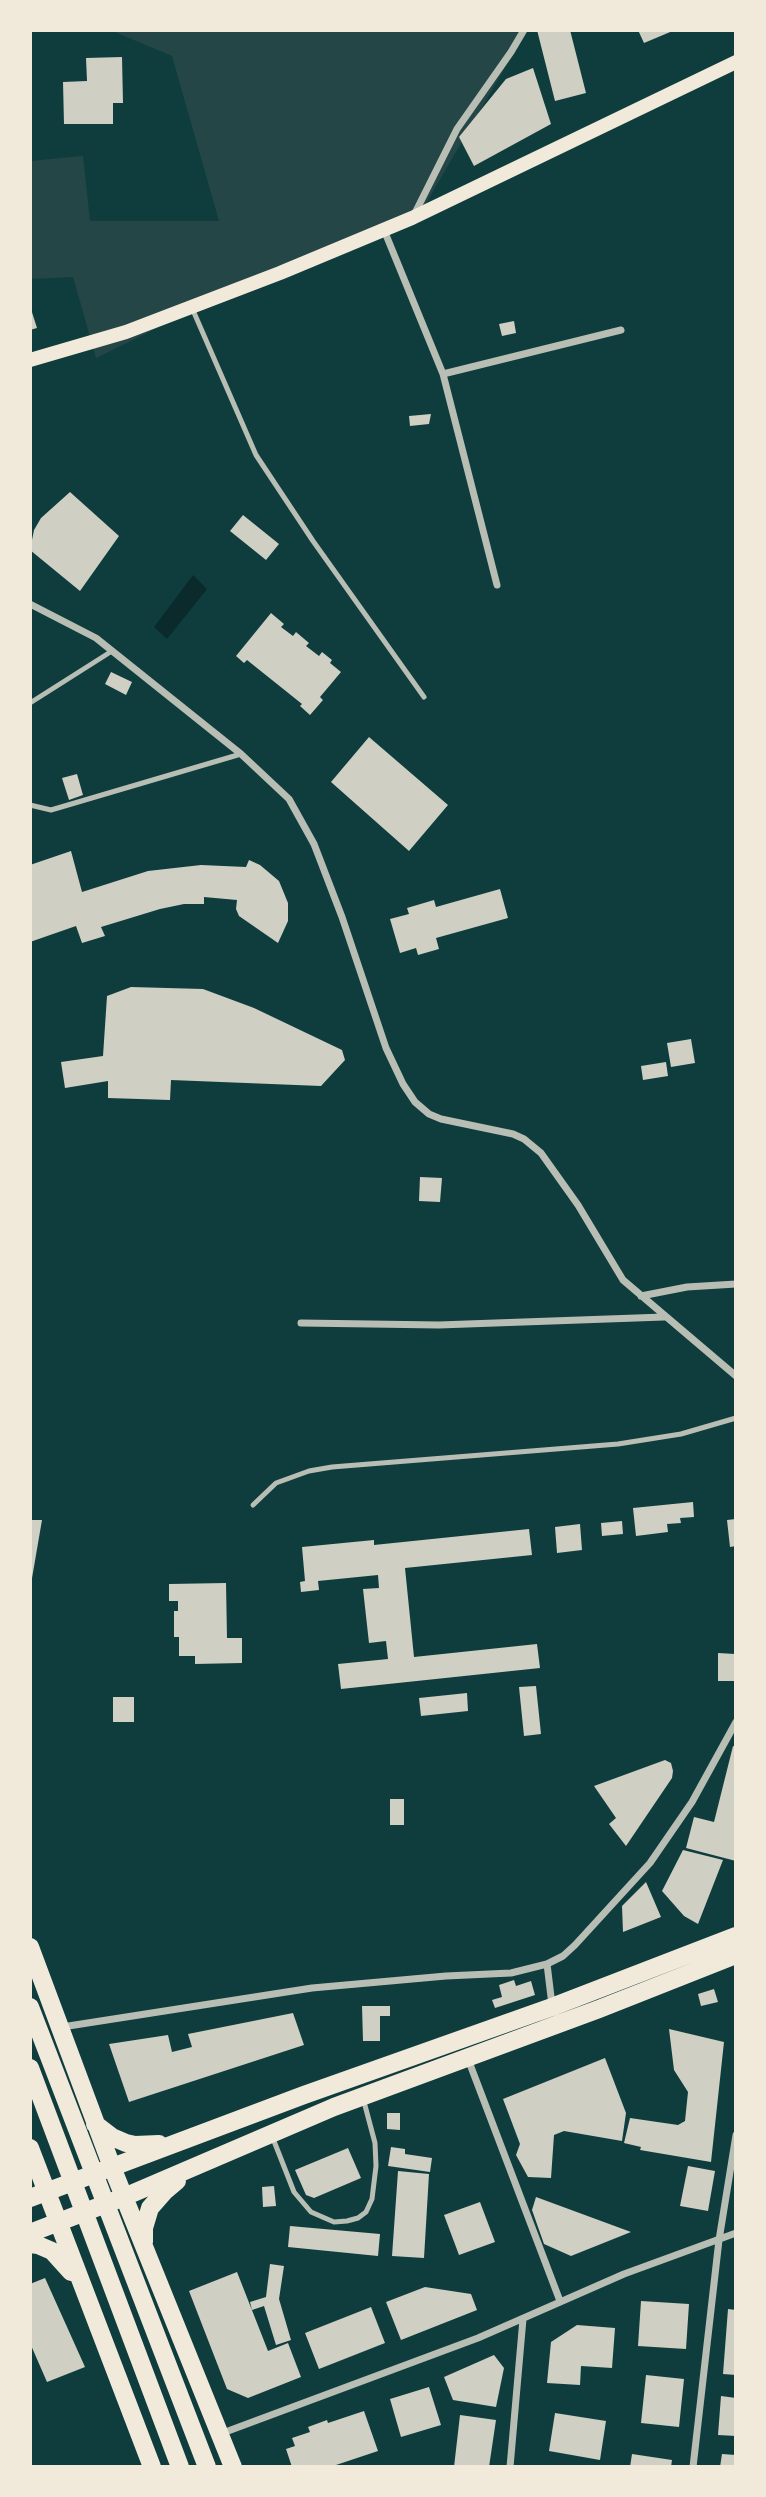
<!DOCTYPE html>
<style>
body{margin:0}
#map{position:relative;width:766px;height:2497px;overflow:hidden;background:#0f3d3e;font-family:"Archivo Narrow",sans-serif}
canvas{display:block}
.frame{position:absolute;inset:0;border:32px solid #f1e9da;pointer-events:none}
</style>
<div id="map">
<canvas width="766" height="2497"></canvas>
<div class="frame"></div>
</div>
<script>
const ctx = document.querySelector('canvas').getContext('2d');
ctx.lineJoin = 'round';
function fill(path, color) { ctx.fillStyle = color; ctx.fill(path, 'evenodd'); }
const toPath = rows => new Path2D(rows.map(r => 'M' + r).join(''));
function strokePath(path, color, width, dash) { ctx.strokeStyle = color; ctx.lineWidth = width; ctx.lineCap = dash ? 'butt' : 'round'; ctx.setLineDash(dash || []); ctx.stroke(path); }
const green = toPath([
 [110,30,527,30,414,224,192,311,96,358,73,277,30,279,30,161,83,156,90,221,219,221,172,56]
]);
const water = toPath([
 [193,575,207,589,167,639,154,627]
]);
const building = toPath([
 [537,30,570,30,586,93,555,101],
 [638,30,675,30,644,43],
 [122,57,123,103,113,103,113,124,64,124,63,82,87,81,86,58],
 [533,68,551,124,474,166,459,137,506,79],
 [30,306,37,328,30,330],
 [514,321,516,333,502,336,499,324],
 [431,414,429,424,410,426,409,416],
 [70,492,119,536,80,591,30,550,34,530,41,518],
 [243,515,279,544,266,560,230,531],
 [271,613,284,624,281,627,293,636,296,632,309,643,306,646,319,656,322,652,332,660,330,663,341,672,320,697,323,700,310,715,300,706,302,704,247,660,244,663,236,656],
 [111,672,132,682,126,695,105,684],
 [369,737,448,805,409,851,331,782],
 [77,774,83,795,69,800,62,778],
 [71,851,82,892,148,871,201,865,246,867,249,860,260,865,279,881,288,903,288,921,278,943,239,916,236,909,237,900,204,897,204,904,184,904,160,909,101,927,105,936,82,943,76,926,30,942,30,865],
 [500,889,508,918,436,938,439,949,418,955,416,948,400,953,390,919,409,914,407,908,434,900,436,907],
 [131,987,203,989,254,1008,342,1050,345,1060,321,1086,171,1080,170,1100,108,1098,108,1081,65,1088,61,1062,103,1056,107,996],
 [691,1039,695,1063,671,1067,667,1043],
 [666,1062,668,1076,643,1080,641,1066],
 [420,1177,442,1178,440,1202,419,1201],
 [693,1502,694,1517,680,1518,681,1523,667,1524,668,1532,636,1536,633,1508],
 [736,1519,736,1546,730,1547,727,1520],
 [30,1520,42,1520,31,1584,30,1584],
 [622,1521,623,1534,602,1536,601,1523],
 [580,1524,582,1550,557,1553,555,1527],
 [529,1529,532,1555,405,1568,414,1657,537,1644,540,1668,341,1689,338,1664,388,1659,386,1641,369,1643,363,1589,379,1588,378,1575,318,1581,319,1590,301,1592,300,1582,305,1581,302,1547,374,1540,374,1545],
 [226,1583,227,1638,242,1638,242,1663,195,1664,195,1656,179,1656,179,1637,174,1637,174,1611,178,1611,178,1601,169,1601,169,1584],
 [718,1653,735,1654,735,1681,718,1681],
 [536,1686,541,1734,524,1736,519,1687],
 [467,1693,468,1711,421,1716,419,1698],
 [113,1697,134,1697,134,1722,113,1722],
 [733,1746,736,1747,736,1861,686,1848,694,1817,714,1822],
 [665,1760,671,1763,673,1771,672,1778,626,1846,609,1824,616,1818,594,1786],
 [390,1799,404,1799,404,1825,390,1825],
 [683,1850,723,1860,698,1924,684,1916,662,1891],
 [646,1882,661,1917,623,1932,622,1906],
 [514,1980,516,1986,531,1981,535,1995,495,2008,492,2000,502,1997,499,1985],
 [714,1989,718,2002,701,2006,698,1994],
 [362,2006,390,2006,390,2016,380,2016,380,2041,363,2041],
 [293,2013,304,2045,129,2102,109,2044,168,2035,172,2052,192,2047,188,2034],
 [669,2029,724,2042,711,2162,640,2150,641,2147,624,2143,630,2118,678,2125,685,2121,688,2092,674,2070],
 [605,2058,626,2113,622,2141,564,2131,554,2135,551,2178,528,2177,516,2155,520,2144,503,2099],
 [387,2113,400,2113,400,2130,387,2129],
 [391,2147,405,2149,405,2154,432,2158,430,2172,388,2166],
 [348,2148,361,2178,314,2198,306,2195,295,2170],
 [688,2166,715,2171,708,2211,680,2206],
 [398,2171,429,2174,424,2258,392,2256],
 [274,2186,276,2206,263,2207,262,2187],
 [536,2197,631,2232,571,2256,544,2244,532,2210],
 [480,2202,495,2242,459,2255,444,2215],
 [290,2226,380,2234,378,2256,288,2247],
 [270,2264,284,2266,279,2299,291,2340,276,2345,264,2306,252,2310,250,2302,266,2297],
 [237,2272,268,2351,288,2343,301,2377,248,2398,227,2389,189,2291],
 [45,2278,85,2367,47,2382,30,2343,30,2284],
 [425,2287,471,2294,477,2310,401,2340,386,2302],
 [641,2301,689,2304,686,2349,638,2346],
 [371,2307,385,2343,319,2369,305,2333],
 [728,2309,736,2310,736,2375,723,2374],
 [577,2325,615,2328,612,2368,581,2366,580,2385,547,2383,551,2342],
 [494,2355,504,2368,496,2407,453,2400,444,2377],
 [646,2375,684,2379,679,2427,641,2423],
 [429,2387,441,2425,401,2437,390,2399],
 [721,2396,736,2398,736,2436,718,2435],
 [364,2411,378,2451,330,2467,292,2467,286,2449,295,2446,292,2438,310,2432,308,2427,327,2420,328,2423],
 [555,2413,606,2421,600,2460,549,2451],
 [460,2415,496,2420,489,2467,454,2467],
 [632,2454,672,2460,671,2467,630,2467],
 [722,2454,736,2455,736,2467,720,2467]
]);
const service = toPath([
 [192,308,256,455,313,541,424,697],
 [30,703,112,651],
 [30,805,51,810,241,754],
 [253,1505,276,1483,309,1471,332,1467,618,1444,681,1434,736,1418],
 [272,2136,294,2192,311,2212,334,2222,347,2221,358,2218,366,2212,372,2199,376,2166,375,2143,363,2098]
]);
const minor = toPath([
 [414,215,457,129,511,52,524,30],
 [384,230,443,374,621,330],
 [443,374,497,585],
 [30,604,96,638,241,754,289,799,314,844,342,917,386,1048,403,1084,415,1102,429,1114,441,1119,513,1134,524,1139,541,1153,578,1205,623,1280,736,1376],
 [641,1296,687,1287,736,1284],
 [301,1323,439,1325,664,1317],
 [547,1964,552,2005],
 [62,2027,312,1988,446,1976,511,1973,547,1964,563,1956,575,1945,650,1863,692,1802,736,1722],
 [468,2059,560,2301],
 [220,2434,478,2338,624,2274,736,2233],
 [510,2467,523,2319],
 [693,2467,719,2240,736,2135]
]);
const secondary = toPath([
 [30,360,126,332,280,273,412,218,736,62]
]);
const trunk = toPath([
 [30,1947,112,2167,233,2467],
 [30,2007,207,2467],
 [30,2068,180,2467],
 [95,2124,112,2137,126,2143,135,2145,159,2144],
 [30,2148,152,2467],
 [30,2198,304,2095,552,2007,736,1936],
 [30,2233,124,2197,334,2107,599,2009,736,1955],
 [144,2242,144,2228,150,2208,164,2192,177,2181],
 [30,2244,38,2245,52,2251,71,2272]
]);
fill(green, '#244646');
fill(water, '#0a2a2b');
fill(building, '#cfcfc3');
strokePath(service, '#b8beb3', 5);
strokePath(minor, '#b8beb3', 7);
strokePath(secondary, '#f1e9da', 14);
strokePath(trunk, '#f1e9da', 18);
</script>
